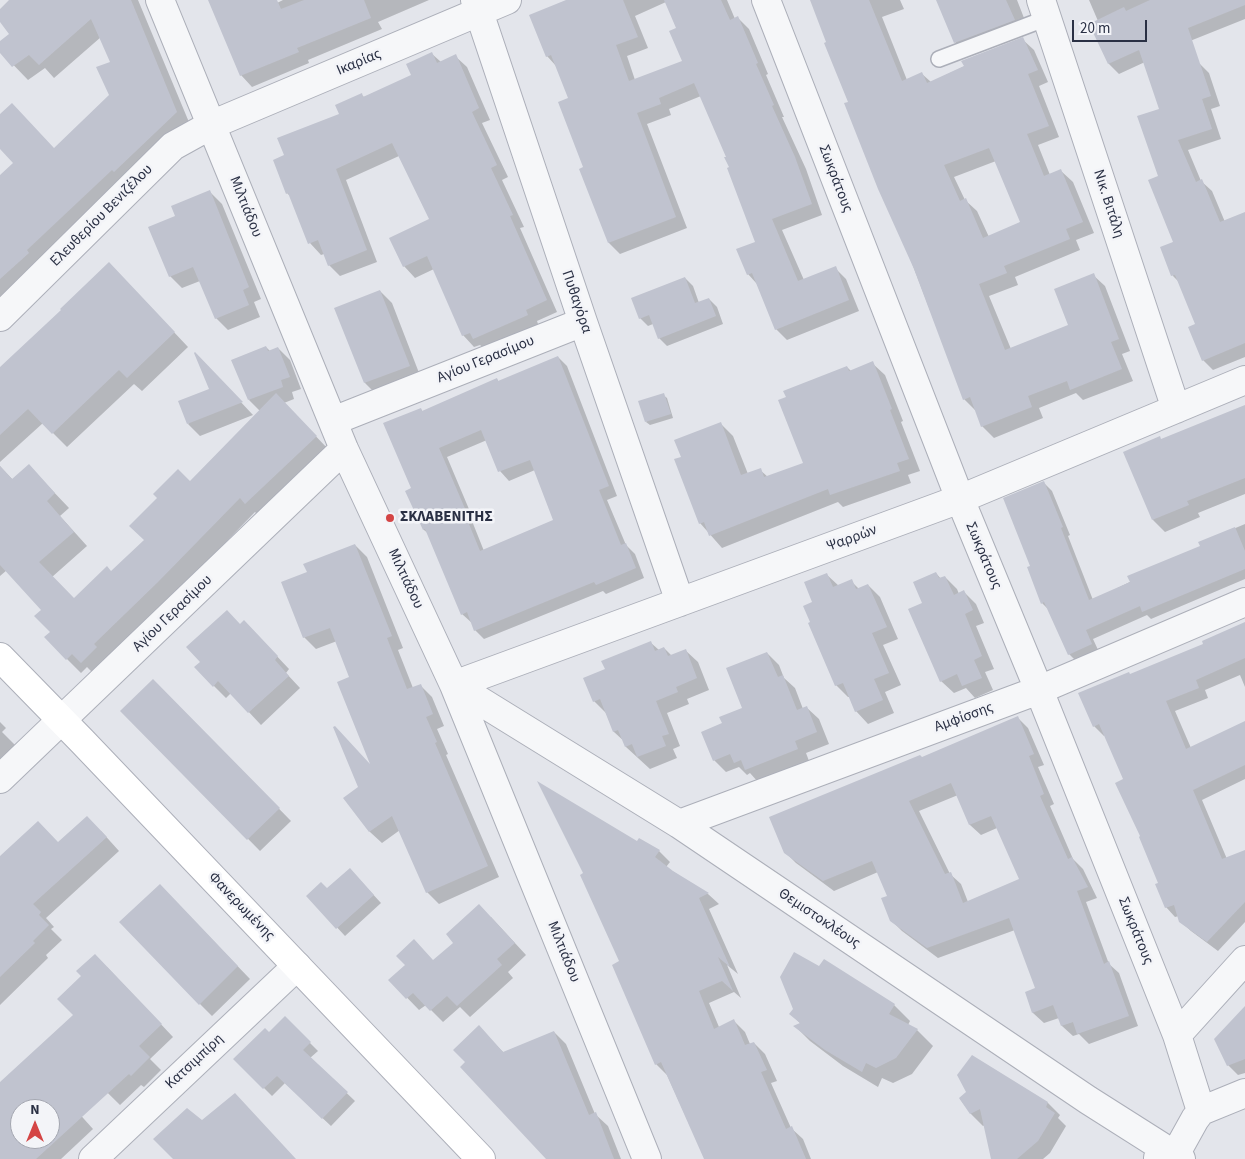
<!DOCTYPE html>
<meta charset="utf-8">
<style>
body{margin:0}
#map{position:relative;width:1245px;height:1159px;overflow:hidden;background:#e3e5eb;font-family:"Source Sans 3",sans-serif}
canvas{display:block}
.north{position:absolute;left:10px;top:1099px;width:50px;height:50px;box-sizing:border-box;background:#f3f4f8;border:1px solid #a3a6b0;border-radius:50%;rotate:0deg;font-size:14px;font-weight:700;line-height:20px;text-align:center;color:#2a3044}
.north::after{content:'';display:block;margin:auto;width:18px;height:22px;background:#d44545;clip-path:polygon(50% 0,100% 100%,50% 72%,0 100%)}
.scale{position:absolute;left:1072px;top:20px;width:75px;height:22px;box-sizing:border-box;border:2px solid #2a3044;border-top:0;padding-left:6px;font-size:15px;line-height:18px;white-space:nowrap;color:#2a3044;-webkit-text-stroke:4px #f3f4f8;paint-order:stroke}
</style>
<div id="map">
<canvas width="1245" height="1159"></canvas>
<div class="north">N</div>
<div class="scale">20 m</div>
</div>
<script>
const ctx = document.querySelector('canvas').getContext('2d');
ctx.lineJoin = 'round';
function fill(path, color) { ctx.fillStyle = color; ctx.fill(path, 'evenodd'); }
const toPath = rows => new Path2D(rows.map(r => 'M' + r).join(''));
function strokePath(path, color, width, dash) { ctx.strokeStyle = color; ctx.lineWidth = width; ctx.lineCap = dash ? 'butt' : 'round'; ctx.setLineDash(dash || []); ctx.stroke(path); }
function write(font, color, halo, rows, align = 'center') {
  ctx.font = font + ' "Source Sans 3",sans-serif'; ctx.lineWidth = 5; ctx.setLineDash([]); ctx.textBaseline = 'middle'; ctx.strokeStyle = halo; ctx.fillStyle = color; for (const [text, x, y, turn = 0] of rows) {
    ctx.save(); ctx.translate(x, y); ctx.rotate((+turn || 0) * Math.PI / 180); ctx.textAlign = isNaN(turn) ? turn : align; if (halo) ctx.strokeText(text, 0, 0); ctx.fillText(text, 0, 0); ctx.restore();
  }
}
const shadow = toPath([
 [11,0,138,0,191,127,0,306,0,208,14,163,0,147,0,115,54,149,110,95,112,62,101,37,54,78,45,68,28,80,0,51,0,43,10,34,0,20,0,11],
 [209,0,276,0,277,3,283,0,429,0,378,22,382,29,308,60,309,63,252,87,241,75],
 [570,0,727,0,735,19,738,18,749,29,768,74,766,75,784,117,782,117,806,169,822,215,782,230,804,280,835,268,846,279,859,311,787,340,776,329,757,284,748,274,757,242,727,157,701,96,669,109,671,115,647,124,687,228,620,254,609,243,581,169,585,168,570,98,557,67,547,56],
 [666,2,677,29,684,62,635,80,627,56,648,48,635,16],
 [811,0,900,0,904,9,882,17,907,80,922,74,931,82,1022,39,1034,50,1048,82,1039,86,1059,137,1038,145,1050,175,1061,171,1073,182,1094,233,1076,240,1080,250,1015,277,1018,285,989,296,1011,349,1070,325,1093,275,1105,286,1130,351,1122,354,1133,381,1083,400,1076,393,1039,408,1043,418,994,438,982,426,976,411,964,399],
 [996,161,1021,222,989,237,977,211,965,200,954,177],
 [947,0,1017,0,1024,18,1018,20,1022,28,963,50,955,42],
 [1089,0,1245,0,1245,19,1175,47,1199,63,1209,73,1220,106,1211,109,1221,139,1188,150,1201,181,1212,191,1225,222,1245,220,1245,357,1213,370,1203,360,1197,325,1180,283,1173,276,1161,248,1174,242,1159,176,1161,110,1145,62,1119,74,1109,64,1090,24,1098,21],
 [432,54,441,62,455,56,467,67,490,120,482,123,508,177,502,180,524,227,520,228,557,312,537,321,539,327,486,350,480,345,474,347,463,335,434,269,415,278,404,266,430,219,399,156,346,180,377,262,340,276,329,265,324,254,321,255,310,243,292,198,287,193,285,156,340,115,361,94,364,97,412,76],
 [210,192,222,204,261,299,254,302,260,317,228,330,216,318,200,281,182,288,170,276,177,216],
 [123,278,188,347,142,391,134,384,67,447,43,423,0,462,0,369],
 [685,278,693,286,699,303,709,299,717,307,723,324,667,346,659,338,653,324,648,326,640,318],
 [380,291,392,303,421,378,377,395,365,383],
 [266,347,270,351,278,348,290,360,301,389,292,392,294,399,284,403,330,451,260,517,255,512,96,676,87,667,81,673,67,659,51,632,43,610,7,570,0,576,0,466,13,480,29,466,69,508,60,516,87,546,52,577,74,600,111,573,146,541,190,483,260,411,249,400],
 [558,357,567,366,617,496,607,500,626,545,635,554,644,578,606,594,603,591,484,639,475,630,472,623,462,614,429,534,424,530,407,492,413,489,421,409,423,412,497,379,499,382],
 [487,440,500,471,509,481,535,470,555,520,484,551,472,521,474,521,447,457],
 [872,363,885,375,903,421,901,422,920,471,908,475,911,483,843,507,838,502,722,548,700,523,682,457,721,424,733,436,748,474,760,470,768,477,805,463,847,367,851,371],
 [207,366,253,415,200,436,188,424,210,390],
 [663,395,667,398,673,418,650,425,646,422],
 [1245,406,1245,494,1198,513,1200,517,1165,532,1153,520,1162,440],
 [1044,483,1052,491,1070,535,1068,536,1093,600,1201,547,1200,543,1245,524,1245,579,1151,619,1147,615,1093,639,1099,652,1077,662,1069,654,1049,610,1042,603,1032,566],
 [355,545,367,557,403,648,398,650,413,688,420,685,432,697,444,726,437,729,448,754,446,755,499,877,439,904,427,892,400,830,382,843,370,832,345,798,359,787,372,767,351,677,337,641,316,649,304,637,308,573],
 [936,573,941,579,945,577,957,589,959,594,964,592,976,604,984,623,976,626,994,669,985,672,993,690,975,698,966,688,954,693,941,681,924,603],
 [826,574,839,586,851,581,859,589,868,585,880,597,898,639,883,645,901,685,885,692,894,713,868,724,856,711,850,697,848,697,836,685,814,603],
 [1245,623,1245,687,1240,675,1205,690,1208,698,1175,711,1191,748,1245,723,1245,779,1202,800,1227,859,1245,851,1245,922,1218,951,1191,931,1180,921,1179,916,1175,917,1166,907,1160,884,1142,837,1125,780,1105,735,1104,736,1094,726,1131,675,1205,644],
 [241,625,256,634,289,669,286,673,300,688,261,725,231,693,226,698,214,686,202,662],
 [651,643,659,650,664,648,672,656,685,650,698,662,709,690,687,699,689,704,667,713,680,746,673,749,677,758,650,769,626,747,625,742,614,732,606,713,594,701,606,670],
 [767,653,779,665,784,678,795,688,803,709,806,707,819,719,829,744,806,753,809,761,758,782,750,773,747,775,739,767,726,772,714,760,723,724,744,709],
 [153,680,291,821,260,851,122,711],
 [1017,717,1028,728,1044,765,1038,767,1054,804,1050,806,1073,859,1083,869,1097,898,1086,902,1109,964,1119,973,1138,1026,1089,1044,1079,1034,1073,1036,1062,1026,1059,1018,1044,1023,1033,1013,1026,993,1037,989,1015,930,938,958,902,931,891,920,889,896,878,872,834,891,796,863,785,852,922,759],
 [958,795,970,825,981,835,997,828,1021,880,968,902,961,884,950,874,919,811],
 [0,722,6,728,2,732,18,748,0,766],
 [101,831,119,851,46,918,54,927,51,929,62,940,46,955,48,958,0,1005,0,857,58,844],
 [638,843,659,851,670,862,666,867,708,894,719,904,709,909,738,974,727,965,741,998,734,992,709,1003,719,1027,734,1021,745,1032,750,1044,754,1043,765,1054,777,1081,771,1083,791,1128,803,1139,811,1159,705,1159,667,1075,656,1064,621,962],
 [357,877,381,903,345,936,308,896],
 [172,898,250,979,212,1016,200,1004],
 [491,917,526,955,508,972,513,978,470,1017,460,1007,443,1022,426,1005,419,1010,390,980,433,961],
 [107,967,173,1037,150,1059,161,1070,144,1087,141,1085,120,1105,51,1037,75,1015],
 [894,1005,910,1021,908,1025,917,1030,933,1046,912,1074,893,1083,882,1078,878,1087,843,1066,810,1041,795,1026,801,1024,791,1014],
 [1245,1011,1245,1073,1238,1075,1228,1065],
 [285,1018,318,1051,310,1058,355,1101,331,1126,285,1083,272,1096,235,1059,269,1034],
 [479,1027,504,1053,554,1032,566,1044,595,1114,608,1126,621,1159,548,1159,467,1062],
 [972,1057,1048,1103,1060,1115,1058,1118,1066,1126,1050,1153,1043,1159,993,1159,985,1125,983,1126,971,1114,960,1099,968,1092],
 [40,1070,93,1129,61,1159,0,1159,0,1108],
 [20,1109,50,1109,50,1139,20,1139]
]);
const building = toPath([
 [9,0,131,0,177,112,114,172,112,170,27,250,29,253,0,279,0,175,13,163,0,149,0,114,12,103,54,148,109,95,96,67,110,62,91,19,39,65,29,55,12,67,0,53,0,41,9,34,0,22,0,9],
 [208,0,277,0,281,9,304,0,364,0,371,18,297,48,299,52,240,76],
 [566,0,623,0,638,37,616,45,629,81,682,61,669,31,676,28,664,0,721,0,730,20,738,16,758,63,756,64,774,105,772,106,795,157,812,204,772,219,798,281,836,266,849,300,775,330,752,273,747,275,736,249,755,242,727,168,729,167,724,157,726,157,694,83,659,98,661,104,637,113,676,217,608,243,579,169,583,167,558,102,568,98,551,55,546,57,529,15],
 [810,0,869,0,902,81,922,72,927,83,964,66,961,61,1023,37,1038,70,1028,74,1049,126,1027,134,1044,176,1061,169,1083,222,1066,229,1070,239,1004,266,1007,273,979,284,1005,350,1068,325,1054,289,1094,273,1119,339,1111,342,1122,369,1070,390,1067,381,1028,396,1032,407,981,427,970,397,963,400,914,269,878,189,844,103,848,102,824,43,826,42],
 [989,148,1020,222,983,238,966,198,960,201,944,165],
 [936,0,1006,0,1015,20,954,43],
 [1150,0,1245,0,1245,5,1188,28,1211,96,1202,99,1212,129,1178,140,1196,182,1202,179,1220,222,1245,212,1245,343,1202,361,1188,327,1195,324,1175,275,1171,276,1160,247,1173,242,1148,180,1158,176,1137,116,1159,109,1139,50,1108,64,1089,24,1124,7,1126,11],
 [432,52,437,63,456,54,479,108,472,112,497,165,491,168,513,215,510,216,547,300,526,310,528,315,473,339,470,333,462,336,427,256,403,267,389,238,429,219,392,143,336,169,367,250,328,266,318,240,308,244,288,193,286,194,273,160,284,155,277,138,339,114,335,105,362,93,363,97,411,75,406,64],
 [210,190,249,287,243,290,249,305,215,319,193,267,169,277,148,227,175,216,171,206],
 [109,262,175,332,127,378,119,370,52,434,28,409,0,435,0,367,61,310,60,309],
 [685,277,695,303,709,298,716,316,658,339,649,315,639,319,631,298],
 [380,290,410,366,364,383,334,308],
 [266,346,268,351,278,347,290,377,281,380,283,387,248,400,231,360],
 [195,352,243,402,187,424,178,401,209,389,194,353],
 [558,356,609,486,599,490,621,545,626,543,636,568,596,585,594,582,474,631,467,612,461,615,425,529,423,530,405,491,411,488,383,423,421,408,422,411,497,378,498,381],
 [481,430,498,472,530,460,553,520,480,551,464,512,466,511,439,448],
 [873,361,892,409,890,410,909,459,897,463,900,471,830,495,828,489,709,536,704,522,699,524,674,459,681,457,674,440,721,422,741,475,761,468,764,477,803,463,778,400,786,397,783,391,847,366,849,371],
 [276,393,317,436,245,504,240,498,158,582,94,644,97,647,81,663,72,654,66,660,44,637,50,632,34,616,41,610,0,565,0,466,12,479,29,464,55,493,47,501,74,532,39,562,74,598,107,566,111,571,144,540,129,526,157,498,153,494,178,469,190,481],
 [664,393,671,414,645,422,638,401],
 [1245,405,1245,478,1187,501,1189,505,1152,520,1123,452,1160,436,1161,439],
 [1044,481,1063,527,1061,528,1089,600,1130,582,1127,576,1200,546,1198,542,1235,527,1245,551,1245,569,1142,612,1140,606,1086,630,1092,644,1068,655,1044,602,1041,604,1027,567,1030,566,1003,498],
 [355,544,392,636,387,638,407,689,421,684,433,714,426,717,437,742,435,743,488,866,426,893,392,816,369,832,343,798,358,787,333,727,335,726,370,764,337,682,349,677,330,628,303,638,281,582,307,572,303,564],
 [936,572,939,578,945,576,954,595,964,590,973,610,965,614,982,656,974,660,982,678,962,686,957,674,940,682,908,609,922,603,913,582],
 [827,573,833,587,852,579,856,589,868,584,887,627,872,633,889,673,874,679,883,700,855,712,843,683,835,686,808,623,810,622,803,606,812,602,804,582],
 [227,610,240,624,244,620,278,656,275,660,289,676,248,713,218,681,213,687,194,667,200,662,186,647],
 [1245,622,1245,658,1196,680,1199,688,1166,701,1186,749,1245,721,1245,765,1193,790,1222,859,1245,850,1245,902,1207,942,1179,922,1174,905,1165,908,1155,884,1158,883,1139,837,1140,836,1115,783,1123,779,1099,724,1093,727,1078,693,1129,672,1130,674,1203,644,1202,641],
 [651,641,655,651,664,647,668,656,686,649,697,678,676,687,678,692,656,701,669,734,662,736,666,746,637,757,632,744,625,747,618,730,613,732,600,699,593,702,583,678,605,669,601,661],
 [767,652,778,677,783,675,797,710,807,706,817,732,795,741,798,749,745,770,741,760,734,763,730,754,713,761,701,732,722,723,719,717,742,708,726,668],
 [153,679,280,808,247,840,120,711],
 [1018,716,1034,754,1029,756,1044,794,1040,796,1068,859,1072,857,1088,887,1077,891,1104,964,1109,961,1129,1016,1077,1034,1073,1022,1061,1026,1053,1005,1032,1013,1025,992,1035,988,1009,918,927,948,890,921,881,898,887,896,872,861,823,881,784,853,769,817,920,755,922,757],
 [951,783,969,825,991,816,1019,879,963,903,951,872,945,874,909,801],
 [537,781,637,841,639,838,660,850,655,857,673,871,709,893,699,898,730,967,718,957,733,991,722,981,699,991,714,1029,734,1019,745,1045,754,1042,767,1070,761,1072,786,1129,792,1126,806,1159,704,1159,661,1062,655,1065,612,965,619,961,580,875,583,873],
 [87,816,107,837,33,904,41,912,39,915,49,925,33,941,35,943,0,977,0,856,38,821,58,842],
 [350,868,374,895,336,929,306,896,321,882,327,888],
 [160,884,238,966,199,1005,119,922],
 [479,904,515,943,497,959,502,965,457,1006,447,996,430,1011,413,993,406,999,388,980,405,965,396,956,414,939,433,960,453,943,446,934],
 [794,952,819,966,824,959,895,1004,889,1014,918,1029,896,1058,876,1068,866,1063,862,1072,825,1050,793,1026,800,1023,789,1014,793,1009,780,977],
 [95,954,162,1024,139,1046,150,1057,131,1076,129,1074,36,1159,0,1159,0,1082,73,1015,57,999,81,976,76,971],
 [20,1109,50,1109,50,1139,20,1139],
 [1245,1006,1245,1059,1227,1066,1214,1039],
 [285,1016,311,1042,303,1050,348,1092,322,1119,277,1076,263,1089,233,1059,265,1028,269,1032],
 [479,1025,503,1052,554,1031,589,1115,596,1112,614,1159,546,1159,460,1067,465,1062,453,1050],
 [972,1055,1048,1102,1046,1107,1055,1113,1038,1141,1017,1159,991,1159,980,1109,970,1114,959,1098,966,1092,957,1075],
 [235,1093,296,1159,173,1159,153,1139,187,1108,202,1120]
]);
const lane = toPath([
 [939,59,1047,18]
]);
const street = toPath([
 [160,0,344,449,454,685,647,1159],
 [475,0,583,322,680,602],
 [766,0,960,499,1039,690,1177,1035,1201,1111],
 [1041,0,1176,409],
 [0,317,173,146,211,125,507,0],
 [333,421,583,322],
 [454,685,679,824,1088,1100,1181,1159],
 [454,685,960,499,1245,380],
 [0,779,344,449],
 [679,824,1039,690,1245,602],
 [1177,1035,1245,960],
 [1158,1158,1175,1155,1195,1119,1201,1111,1245,1093],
 [93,1159,297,966]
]);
const secondary = toPath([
 [0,657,82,741,481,1159]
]);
const markers = [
 [390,518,5,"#d44545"]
];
const streetNames = [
 ["Ικαρίας",359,63,-23],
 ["Σωκράτους",835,179,69],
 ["Νικ. Βιτάλη",1108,204,72],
 ["Μιλτιάδου",245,207,68],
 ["Ελευθερίου Βενιζέλου",102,216,-45],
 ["Πυθαγόρα",576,302,71],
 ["Αγίου Γερασίμου",486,360,-22],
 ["Ψαρρών",852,539,-20],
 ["Σωκράτους",983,556,67],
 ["Μιλτιάδου",405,579,65],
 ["Αγίου Γερασίμου",173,614,-44],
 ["Αμφίσσης",964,718,-20],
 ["Φανερωμένης",241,907,46],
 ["Θεμιστοκλέους",819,919,34],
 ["Σωκράτους",1135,931,68],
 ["Μιλτιάδου",563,952,68],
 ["Κατσιμπίρη",195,1062,-43]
];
const poiNames = [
 ["ΣΚΛΑΒΕΝΙΤΗΣ",400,518]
];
fill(shadow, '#0003');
fill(building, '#c0c3cf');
strokePath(lane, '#acafb9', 18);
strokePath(street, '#acafb9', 30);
strokePath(secondary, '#acafb9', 30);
strokePath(lane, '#f6f7f9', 15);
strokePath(street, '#f6f7f9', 28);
strokePath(secondary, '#fff', 28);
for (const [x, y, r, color] of markers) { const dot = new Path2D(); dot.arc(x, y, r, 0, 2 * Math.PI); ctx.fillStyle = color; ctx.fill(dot); strokePath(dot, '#f3f4f8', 2); }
write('15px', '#2a3044', '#f3f4f8', streetNames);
write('bold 15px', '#2a3044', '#f3f4f8', poiNames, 'left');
</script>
